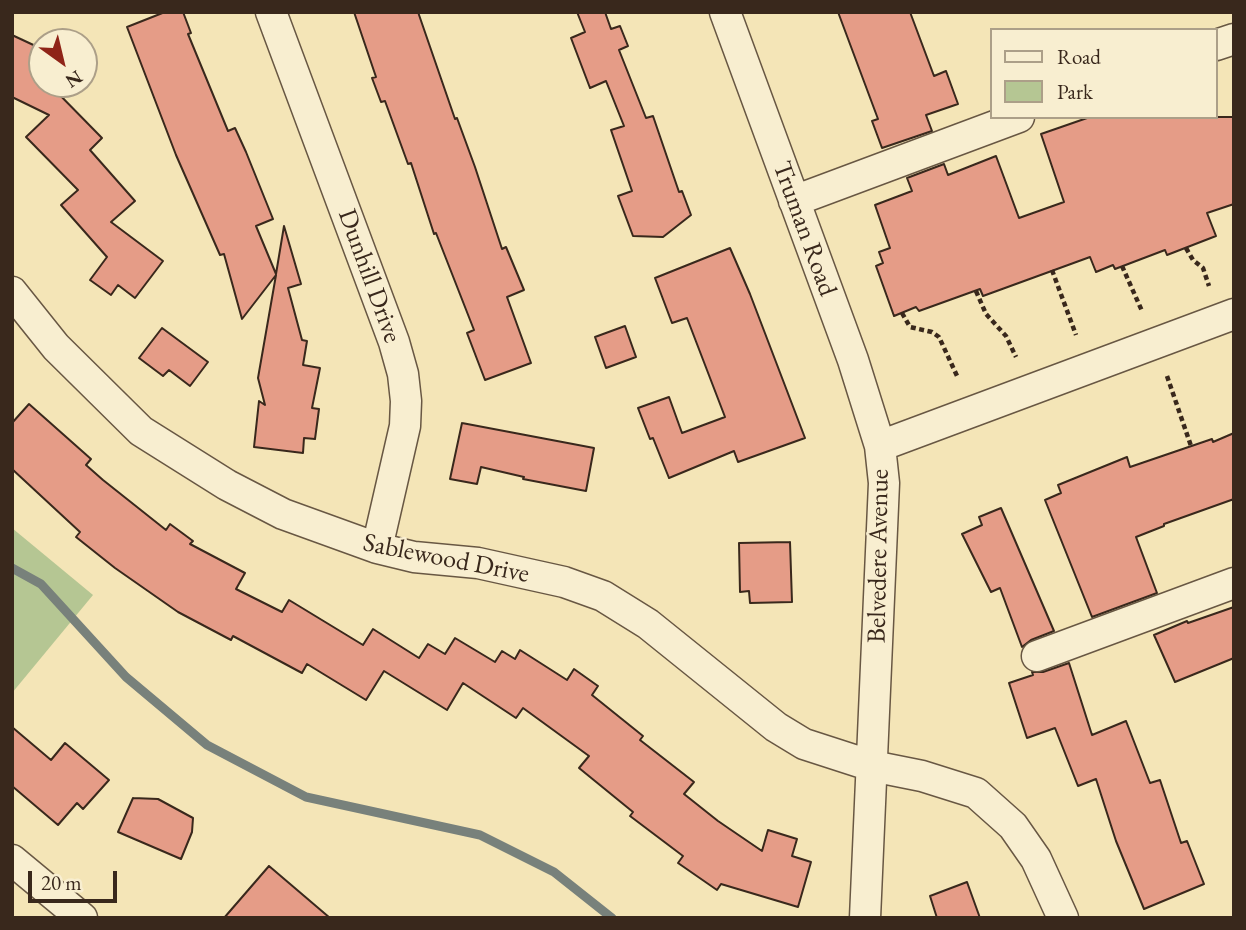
<!DOCTYPE html>
<style>
body{margin:0}
#map{position:relative;width:1246px;height:930px;overflow:hidden;background:#f4e5b7;font-family:"EB Garamond",serif}
canvas{display:block}
.frame{position:absolute;inset:0;border:14px solid #39281c;pointer-events:none}
.legend{position:absolute;left:990px;top:28px;width:228px;height:91px;box-sizing:border-box;background:#f8eed0;border:2px solid #ac9f88;margin:0;padding:9px 12px;list-style:none;font-size:21px;color:#39281c}
.legend li{display:flex;align-items:center;gap:14px;height:35px}
.legend b{width:35px;border:2px solid #ac9f88}
.north{position:absolute;left:28px;top:28px;width:70px;height:70px;box-sizing:border-box;background:#f8eed0;border:2px solid #ac9f88;border-radius:50%;rotate:146deg;font-size:19px;font-weight:700;line-height:28px;text-align:center;color:#39281c}
.north::after{content:'';display:block;margin:auto;width:24px;height:32px;background:#8f2418;clip-path:polygon(50% 0,100% 100%,50% 72%,0 100%)}
.scale{position:absolute;left:28px;top:871px;width:89px;height:32px;box-sizing:border-box;border:4px solid #39281c;border-top:0;padding-left:9px;font-size:21px;line-height:24px;white-space:nowrap;color:#39281c;-webkit-text-stroke:5px #f8eed0;paint-order:stroke}
</style>
<div id="map">
<canvas width="1246" height="930"></canvas>
<div class="frame"></div>
<ul class="legend">
<li><b style="height:9px;background:#f8eed0"></b>Road</li>
<li><b style="height:19px;background:#b5c693"></b>Park</li>
</ul>
<div class="north">N</div>
<div class="scale">20 m</div>
</div>
<script>
const ctx = document.querySelector('canvas').getContext('2d');
ctx.lineJoin = 'round';
function fill(path, color) { ctx.fillStyle = color; ctx.fill(path, 'evenodd'); }
const toPath = rows => new Path2D(rows.map(r => 'M' + r).join(''));
function strokePath(path, color, width, dash) { ctx.strokeStyle = color; ctx.lineWidth = width; ctx.lineCap = dash ? 'butt' : 'round'; ctx.setLineDash(dash || []); ctx.stroke(path); }
function write(font, color, halo, rows, align = 'center') {
  ctx.font = font + ' "EB Garamond",serif'; ctx.lineWidth = 5; ctx.setLineDash([]); ctx.textBaseline = 'middle'; ctx.strokeStyle = halo; ctx.fillStyle = color; for (const [text, x, y, turn = 0] of rows) {
    ctx.save(); ctx.translate(x, y); ctx.rotate((+turn || 0) * Math.PI / 180); ctx.textAlign = isNaN(turn) ? turn : align; if (halo) ctx.strokeText(text, 0, 0); ctx.fillText(text, 0, 0); ctx.restore();
  }
}
const green = toPath([
 [12,528,93,595,12,693]
]);
const stream = toPath([
 [12,568,41,584,126,677,207,745,306,797,480,835,554,872,612,918]
]);
const building = toPath([
 [165,12,183,12,191,33,188,34,228,131,235,128,246,152,273,219,256,226,276,274,284,226,301,284,288,288,302,340,307,341,303,365,320,368,312,408,319,409,315,439,304,438,303,453,254,447,259,401,265,405,258,378,276,275,242,319,224,254,220,255,176,155,127,27,165,12],
 [354,12,418,12,455,119,457,118,475,167,502,249,506,247,524,290,507,297,531,363,485,380,467,333,474,330,436,233,434,234,411,163,408,164,385,101,381,102,372,78,376,77,354,12],
 [577,12,605,12,611,29,620,26,628,46,619,50,646,118,653,116,679,192,682,191,691,215,663,237,633,236,618,196,632,191,611,130,624,126,606,81,590,88,571,38,585,32,577,12],
 [838,12,910,12,934,76,946,71,958,104,926,115,932,131,882,148,872,121,878,119,838,12],
 [12,35,42,49,42,84,49,84,102,138,90,150,135,201,111,222,163,261,135,298,118,285,111,295,90,280,107,257,61,205,78,190,26,137,49,115,12,97,12,35],
 [1090,117,1234,117,1234,204,1207,213,1216,236,1167,255,1165,250,1115,269,1113,265,1096,272,1090,257,983,296,980,289,919,311,916,307,894,316,876,266,883,263,879,252,890,248,875,205,912,191,907,178,944,164,948,175,996,156,1019,218,1064,202,1041,134,1090,117],
 [730,248,750,294,805,438,738,462,734,451,669,478,653,438,650,439,638,408,669,397,682,433,725,417,687,318,672,323,655,278,730,248],
 [625,326,636,357,606,368,595,337,625,326],
 [162,328,208,362,190,386,169,370,163,376,139,358,162,328],
 [29,404,91,459,86,465,103,480,166,530,170,524,193,541,190,544,245,573,236,589,282,612,289,600,363,645,373,629,419,658,428,644,445,654,455,638,495,662,502,651,515,659,520,650,567,680,574,669,598,686,592,695,643,736,640,740,694,782,684,794,718,821,762,851,768,830,797,839,792,856,811,862,798,907,721,884,717,890,678,863,683,856,630,816,633,812,579,768,589,756,523,708,516,718,463,683,447,710,384,671,366,700,307,664,302,673,233,636,231,640,178,612,115,568,76,537,80,532,12,469,12,423,29,404],
 [462,423,594,448,586,491,523,479,524,477,481,467,477,484,450,479,462,423],
 [1234,433,1234,499,1164,524,1164,526,1136,537,1157,593,1092,617,1045,500,1061,493,1058,485,1127,457,1130,467,1212,439,1213,442,1234,433],
 [1001,508,1054,631,1031,640,1022,647,1000,588,991,592,962,534,982,525,979,517,1001,508],
 [790,542,792,602,750,603,749,591,740,592,739,543,790,542],
 [1234,607,1234,658,1175,682,1154,635,1187,621,1188,623,1234,607],
 [1069,663,1092,735,1126,721,1150,783,1160,780,1181,843,1187,841,1204,884,1144,909,1116,841,1096,779,1078,786,1055,728,1027,738,1009,683,1033,675,1032,672,1043,672,1069,663],
 [12,727,51,760,65,743,109,780,83,809,77,803,58,825,12,786,12,727],
 [133,798,158,799,193,818,192,832,181,859,118,832,133,798],
 [269,866,330,918,224,918,269,866],
 [967,882,980,918,937,918,930,896,967,882]
]);
const path = toPath([
 [1186,248,1193,260,1203,268,1209,286],
 [1122,266,1142,311],
 [1052,270,1076,335],
 [976,291,986,314,1006,336,1016,357],
 [902,313,910,327,932,332,939,337,958,378],
 [1167,376,1191,446]
]);
const minor = toPath([
 [271,12,394,342,403,374,406,401,405,426,377,548],
 [725,12,853,360,880,446,884,483,865,918],
 [1216,45,1234,39],
 [794,201,1019,117],
 [12,292,56,347,141,431,227,485,283,514,377,548,414,557,478,563,564,582,603,596,648,624,776,727,804,744,872,766,922,776,976,793,1013,826,1036,859,1063,918],
 [880,446,1234,314],
 [1037,656,1234,583],
 [12,860,82,918]
]);
const streetNames = [
 ["Truman Road",804,229,70],
 ["Dunhill Drive",369,276,70],
 ["Belvedere Avenue",879,556,-89],
 ["Sablewood Drive",446,559,11]
];
fill(green, '#b5c693');
strokePath(stream, '#78817b', 9);
fill(building, '#e59c87');
strokePath(building, '#39281c', 2);
strokePath(minor, '#685743', 33);
strokePath(path, '#39281c', 4.5, [5, 3.5]);
strokePath(minor, '#f8eed0', 30);
write('26px', '#39281c', '#f8eed0', streetNames);
</script>
